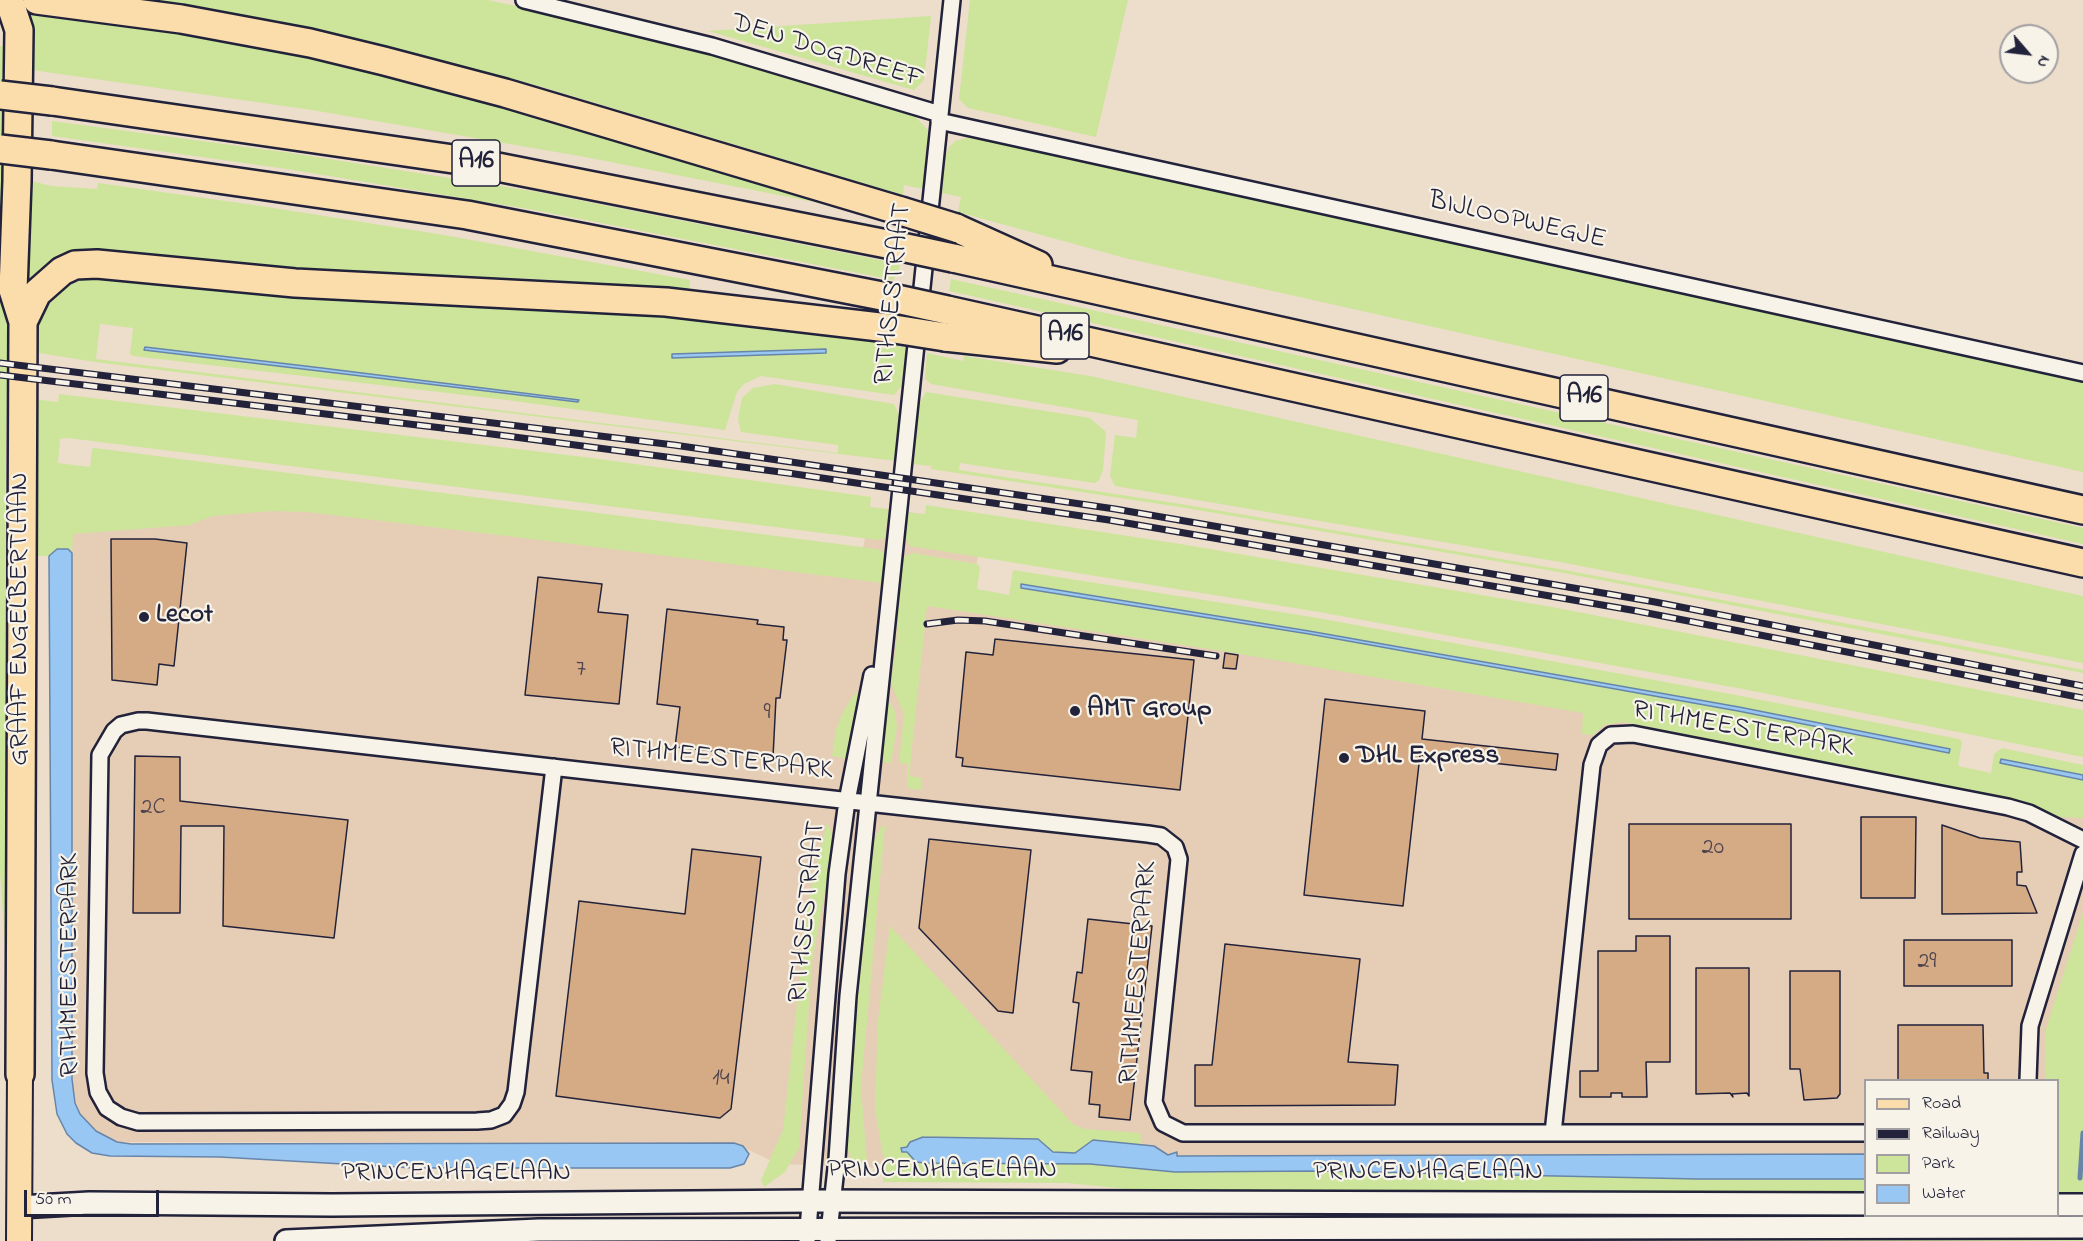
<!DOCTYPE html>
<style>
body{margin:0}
#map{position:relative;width:2083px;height:1241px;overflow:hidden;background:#edddcb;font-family:"Indie Flower",sans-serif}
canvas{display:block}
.legend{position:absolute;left:1864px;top:1079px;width:195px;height:138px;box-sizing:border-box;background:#f7f3e8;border:2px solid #a29fa3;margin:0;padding:8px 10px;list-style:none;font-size:18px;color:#22223b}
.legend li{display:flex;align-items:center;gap:12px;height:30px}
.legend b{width:30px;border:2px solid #a29fa3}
.north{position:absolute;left:1999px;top:24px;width:60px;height:60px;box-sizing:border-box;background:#f7f3e8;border:2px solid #a29fa3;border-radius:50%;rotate:118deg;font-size:16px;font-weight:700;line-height:24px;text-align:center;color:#22223b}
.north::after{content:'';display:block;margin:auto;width:21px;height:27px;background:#22223b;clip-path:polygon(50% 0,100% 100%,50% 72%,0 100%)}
.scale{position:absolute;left:24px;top:1190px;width:135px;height:27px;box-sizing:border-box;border:3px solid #22223b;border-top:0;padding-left:8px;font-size:18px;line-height:21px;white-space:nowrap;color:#22223b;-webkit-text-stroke:4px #f7f3e8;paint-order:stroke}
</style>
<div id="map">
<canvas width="2083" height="1241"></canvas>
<ul class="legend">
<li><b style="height:8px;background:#faddab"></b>Road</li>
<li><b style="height:8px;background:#22223b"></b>Railway</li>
<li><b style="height:16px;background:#cce59a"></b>Park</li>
<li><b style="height:16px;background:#97c7f2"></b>Water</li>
</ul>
<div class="north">N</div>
<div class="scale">50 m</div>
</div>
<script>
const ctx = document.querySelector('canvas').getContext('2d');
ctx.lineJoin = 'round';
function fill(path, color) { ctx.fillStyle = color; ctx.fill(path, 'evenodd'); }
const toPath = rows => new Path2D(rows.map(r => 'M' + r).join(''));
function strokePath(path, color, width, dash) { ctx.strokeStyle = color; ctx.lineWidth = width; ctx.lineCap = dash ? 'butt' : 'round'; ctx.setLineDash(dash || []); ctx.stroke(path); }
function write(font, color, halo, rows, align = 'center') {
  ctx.font = font + ' "Indie Flower",sans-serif'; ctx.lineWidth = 4.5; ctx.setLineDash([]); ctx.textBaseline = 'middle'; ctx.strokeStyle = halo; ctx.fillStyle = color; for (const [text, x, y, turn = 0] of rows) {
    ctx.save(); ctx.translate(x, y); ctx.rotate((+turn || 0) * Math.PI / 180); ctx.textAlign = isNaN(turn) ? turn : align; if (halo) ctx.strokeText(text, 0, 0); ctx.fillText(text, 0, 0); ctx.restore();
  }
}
const built = toPath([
 [54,465,863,548,871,507,923,514,978,555,972,592,1992,775,2083,767,2083,1191,2058,1080,1866,1080,1865,1189,1100,1176,778,1164,734,1143,117,1142,96,1132,87,1123,80,1114,73,1092]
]);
const green = toPath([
 [104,0,488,0,561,16,752,64,913,114,928,130,923,189,904,185,903,195,539,86,378,44,256,18],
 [970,0,1128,0,1096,137,968,108,959,99],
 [26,8,315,51,885,216,585,157,312,110,25,69],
 [931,16,924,80,914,90,708,31],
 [0,46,12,46,5,518,12,662,11,960,6,961,0,872],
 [52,121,291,153,538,192,900,264,898,276,895,276,894,280,534,210,287,169,52,136],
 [979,135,2083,381,2083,472,1125,258,958,212,961,197,942,193,946,155,949,147,955,141],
 [27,180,51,186,97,189,98,183,261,206,444,235,690,280,689,290,537,279,324,271,99,250,82,251,54,260,37,276,25,295],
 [98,276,614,307,843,335,886,343,906,348,901,386,894,395,761,376,744,384,737,392,725,430,507,400,133,356,130,354,133,328,100,324,96,359,838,453,838,445,741,432,738,419,742,398,753,388,775,384,894,404,900,417,896,461,95,362,33,352,39,321,55,296,75,282],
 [951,279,2083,528,2083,544,949,291],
 [927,353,963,361,964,356,1090,376,2083,596,2083,663,1560,562,1115,486,1110,476,1115,435,1136,438,1138,420,931,384,925,379],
 [926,392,1090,418,1106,432,1103,470,1099,480,1095,483,960,463,959,470,1187,505,1559,569,1928,639,2083,670,2083,673,1559,572,1186,508,931,469,931,466,914,464,919,405],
 [59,394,592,458,871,497,870,507,888,509,885,538,878,540,68,438,60,439,58,463,90,467,92,449,95,448,877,549,885,554,882,583,540,540,307,512,272,511,213,516,190,525,73,534,72,553,63,548,57,549,49,556,31,556,33,399,58,402],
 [926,505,1180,544,1552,607,2083,710,2083,757,1743,689,1313,611,910,546,905,537,905,512,925,514],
 [913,553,977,564,980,567,977,589,1009,595,1013,570,1312,617,1741,696,1959,739,1962,742,1958,766,1991,773,1994,754,2002,748,2083,765,2083,818,2061,817,2012,798,1623,722,1604,725,1593,735,1582,734,1583,713,1223,651,927,606,909,776,922,778,921,790,907,788,907,764,899,763,904,714,891,684,898,629,896,607,901,558],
 [862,689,850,759,832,756,836,729,844,710,853,696],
 [886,695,895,712,897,727,891,763,879,762],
 [827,823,832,833,833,847,812,962,799,1148,785,1172,764,1187,761,1180,783,1130,809,898],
 [882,826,885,826,861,1086,868,1176,852,1162,848,1150,846,1130,850,1034,870,846],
 [2083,913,2083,1199,2058,1199,2058,1080,2045,1080,2046,1029],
 [890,926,1073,1124,1084,1129,1140,1133,1142,1144,1093,1140,1075,1153,1053,1152,1037,1139,908,1152,916,1162,1090,1164,1175,1172,1319,1171,1698,1179,1865,1179,1866,1198,1167,1193,1067,1183,883,1182,883,1156,875,1108,878,1020],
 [2083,1234,2083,1241,882,1241,882,1235]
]);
const water = toPath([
 [145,347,322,368,579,400,578,402,144,350,145,347],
 [826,349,826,353,672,358,672,354,826,349],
 [57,549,68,549,72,553,72,1079,75,1103,80,1114,96,1131,117,1142,131,1144,734,1143,743,1146,749,1154,744,1164,730,1168,414,1168,220,1157,110,1156,92,1153,76,1143,67,1134,57,1114,52,1080,49,556,57,549],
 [1021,584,1309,631,1739,707,1950,749,1949,753,1738,711,1309,634,1021,588,1021,584],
 [2001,759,2083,775,2083,780,2000,763,2001,759],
 [923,1137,1038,1139,1053,1152,1075,1153,1093,1140,1154,1146,1168,1155,1177,1152,1177,1156,1865,1154,1866,1179,1698,1179,1319,1171,1175,1172,1090,1164,925,1163,916,1162,907,1152,902,1152,901,1148,907,1147,910,1142,923,1137]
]);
const stream = toPath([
 [2080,1178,2083,1133]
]);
const building = toPath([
 [111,539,155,539,187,543,174,666,159,664,157,685,112,680,111,539],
 [538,577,602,584,598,612,628,615,619,704,525,695,538,577],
 [667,609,758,620,757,624,784,627,783,640,787,640,780,698,776,698,773,757,675,747,680,707,657,704,667,609],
 [995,639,1194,660,1180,790,962,766,963,758,956,757,966,652,993,655,995,639],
 [1225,653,1238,655,1236,669,1223,668,1225,653],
 [1325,699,1425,711,1422,739,1558,754,1556,770,1420,755,1403,906,1304,895,1325,699],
 [135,756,180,757,180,801,348,820,334,938,223,926,224,826,181,826,180,913,133,913,135,756],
 [1861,817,1916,817,1915,898,1861,898,1861,817],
 [1629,824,1791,824,1791,919,1629,919,1629,824],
 [1942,825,1980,838,2020,842,2022,872,2017,872,2017,885,2026,886,2037,913,1942,914,1942,825],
 [929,839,1031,850,1013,1013,998,1011,919,928,929,839],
 [692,849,761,857,731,1109,720,1118,556,1096,579,901,685,914,692,849],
 [1088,919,1152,926,1130,1120,1099,1117,1100,1105,1089,1104,1092,1072,1071,1070,1079,1003,1073,1002,1077,972,1082,973,1088,919],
 [1636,936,1670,936,1670,1062,1646,1062,1647,1097,1622,1097,1622,1093,1611,1093,1611,1097,1580,1097,1580,1071,1598,1071,1598,951,1636,951,1636,936],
 [1904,940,2012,940,2012,986,1904,986,1904,940],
 [1225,944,1360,959,1348,1062,1398,1065,1395,1105,1195,1106,1195,1065,1212,1065,1225,944],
 [1696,968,1749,968,1749,1096,1747,1093,1732,1094,1733,1097,1730,1093,1696,1094,1696,968],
 [1790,971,1840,971,1840,1094,1837,1098,1804,1100,1800,1069,1790,1069,1790,971],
 [1898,1025,1983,1025,1984,1073,1988,1073,1988,1080,1898,1080,1898,1025]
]);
const street = toPath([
 [524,0,712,46,940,114],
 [939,121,2083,373],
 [554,767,516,1092,512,1104,504,1115,491,1120,477,1121,138,1122,121,1117,107,1108,98,1092,95,1073,100,755,114,731,121,725,138,721,147,721,824,798,868,803,1148,834,1161,836,1175,847,1179,859,1154,1102,1163,1123,1183,1133,1866,1133],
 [2028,1080,2030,1026,2083,854],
 [1553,1133,1592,765,1599,745,1611,735,1633,734,2008,807,2029,813,2083,840],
 [807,1241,837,874,847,801,872,675],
 [828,1241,837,1159,848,996,952,0]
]);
const secondary = toPath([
 [2058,1205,2083,1205],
 [19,1207,89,1203,332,1205,811,1201,1866,1204],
 [286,1241,539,1230,2083,1227]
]);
const primary = toPath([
 [19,1241,20,1074]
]);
const highway = toPath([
 [9,0,19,30,17,181,13,290,23,322,20,1074],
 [37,0,181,19,310,43,384,61,505,93,901,211],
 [52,101,467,161,897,246],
 [51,155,467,215,892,298],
 [956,228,1038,265],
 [953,258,2083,510],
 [947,310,2083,563],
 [23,322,37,293,62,271,75,265,97,264,295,283,666,302,888,328],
 [945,337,1057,349]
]);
const rail = toPath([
 [0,363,674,445,1115,509,1655,602,2083,686],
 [0,375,484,433,788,473,1109,520,1637,611,2083,698],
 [927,624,958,620,985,621,1216,656]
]);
const highwayBridge = toPath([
 [0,95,52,101],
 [0,149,51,155],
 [901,211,956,228],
 [897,246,953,258],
 [892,298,947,310],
 [888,328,945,337]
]);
const markers = [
 [144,617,6,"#22223b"],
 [1075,711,6,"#22223b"],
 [1344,758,6,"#22223b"]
];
const numberNames = [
 ["7",581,671],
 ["9",767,714],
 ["2C",153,809],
 ["20",1713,849],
 ["29",1927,963],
 ["14",721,1080]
];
const shields = [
 [476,163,48],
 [1065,336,48],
 [1584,398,48]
];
const shieldNames = [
 ["A16",476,163],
 ["A16",1065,336],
 ["A16",1584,398]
];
const streetNames = [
 ["DEN DOGDREEF",827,53,17],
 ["BIJLOOPWEGJE",1517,222,13],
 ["RITHSESTRAAT",895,294,-84],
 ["GRAAF ENGELBERTLAAN",22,619,-90],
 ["RITHMEESTERPARK",1743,731,10],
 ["RITHMEESTERPARK",721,761,6],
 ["RITHSESTRAAT",809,912,-84],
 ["RITHMEESTERPARK",72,965,-90],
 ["RITHMEESTERPARK",1140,973,-85],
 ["PRINCENHAGELAAN",942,1172],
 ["PRINCENHAGELAAN",1428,1174],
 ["PRINCENHAGELAAN",456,1175]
];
const poiNames = [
 ["Lecot",156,617],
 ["AMT Group",1087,711],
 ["DHL Express",1356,758]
];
fill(built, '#e6ceb6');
fill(green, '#cce59a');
fill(water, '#97c7f2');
strokePath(water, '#6885a9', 1.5);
strokePath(stream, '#6885a9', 5);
fill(building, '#d5ab86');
strokePath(building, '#22223b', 1.5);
strokePath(street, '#22223b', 20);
strokePath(secondary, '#22223b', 26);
strokePath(primary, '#22223b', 28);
strokePath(highway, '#22223b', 32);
strokePath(street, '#f7f3e8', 15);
strokePath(secondary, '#f7f3e8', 21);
strokePath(primary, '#faddab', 24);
strokePath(highway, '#faddab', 27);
strokePath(rail, '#22223b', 7);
strokePath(rail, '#f7f3e8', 4.5, [14]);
strokePath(highwayBridge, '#22223b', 32, []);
strokePath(highwayBridge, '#faddab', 27);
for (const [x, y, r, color] of markers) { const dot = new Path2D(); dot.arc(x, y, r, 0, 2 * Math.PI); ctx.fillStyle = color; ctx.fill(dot); strokePath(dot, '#f7f3e8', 2); }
write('24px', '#4f444e', null, numberNames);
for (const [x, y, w] of shields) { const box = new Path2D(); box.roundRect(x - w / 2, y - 23, w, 46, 4.5); ctx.fillStyle = '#f7f3e8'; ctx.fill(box); strokePath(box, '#22223b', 1.5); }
write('bold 26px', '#22223b', null, shieldNames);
write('27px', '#22223b', '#f7f3e8', streetNames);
write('bold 27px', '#22223b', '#f7f3e8', poiNames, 'left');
</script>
